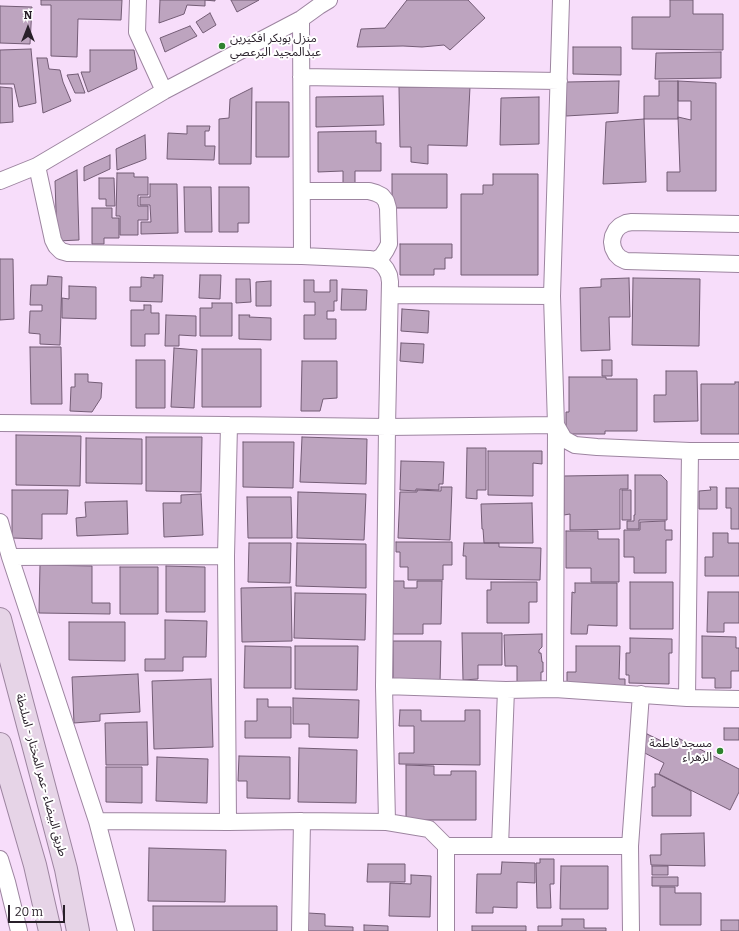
<!DOCTYPE html>
<meta charset="utf-8">
<style>
body{margin:0}
#map{position:relative;width:739px;height:931px;overflow:hidden;background:#f7ddfa;font-family:Bitter,serif}
canvas{display:block}
.north{position:absolute;left:8px;top:8px;width:40px;height:40px;-webkit-text-stroke:3px #fff;paint-order:stroke;rotate:0deg;font-size:11px;font-weight:700;line-height:16px;text-align:center;color:#281f29}
.north::after{content:'';display:block;margin:auto;width:14px;height:18px;background:#281f29;clip-path:polygon(50% 0,100% 100%,50% 72%,0 100%)}
.scale{position:absolute;left:8px;top:905px;width:57px;height:18px;box-sizing:border-box;border:2px solid #281f29;border-top:0;padding-left:5px;font-size:12px;line-height:14px;white-space:nowrap;color:#281f29;-webkit-text-stroke:3px #fff;paint-order:stroke}
</style>
<div id="map">
<canvas width="739" height="931"></canvas>
<div class="north">N</div>
<div class="scale">20 m</div>
</div>
<script>
const ctx = document.querySelector('canvas').getContext('2d');
ctx.lineJoin = 'round';
function fill(path, color) { ctx.fillStyle = color; ctx.fill(path, 'evenodd'); }
const toPath = rows => new Path2D(rows.map(r => 'M' + r).join(''));
function strokePath(path, color, width, dash) { ctx.strokeStyle = color; ctx.lineWidth = width; ctx.lineCap = dash ? 'butt' : 'round'; ctx.setLineDash(dash || []); ctx.stroke(path); }
function write(font, color, halo, rows, align = 'center') {
  ctx.font = font + ' Bitter,"Noto Sans Arabic",serif'; ctx.lineWidth = 4; ctx.setLineDash([]); ctx.textBaseline = 'middle'; ctx.strokeStyle = halo; ctx.fillStyle = color; for (const [text, x, y, turn = 0] of rows) {
    ctx.save(); ctx.translate(x, y); ctx.rotate((+turn || 0) * Math.PI / 180); ctx.textAlign = isNaN(turn) ? turn : align; if (halo) ctx.strokeText(text, 0, 0); ctx.fillText(text, 0, 0); ctx.restore();
  }
}
const building = toPath([
 [41,0,122,0,121,20,78,19,77,57,51,56,51,5,41,5,41,0],
 [160,0,215,0,215,1,205,0,205,6,187,5,184,14,159,23,160,0],
 [231,0,259,0,237,12,231,0],
 [407,0,468,0,485,18,450,50,444,45,422,47,403,46,357,47,361,29,385,28,407,0],
 [670,0,693,0,693,14,723,14,723,50,632,49,632,17,670,17,670,0],
 [0,6,32,7,30,44,0,43,0,6],
 [210,13,216,25,203,33,196,22,210,13],
 [190,26,197,36,165,52,160,38,190,26],
 [573,47,621,47,621,75,573,74,573,47],
 [31,49,36,103,19,107,14,84,0,84,0,50,31,49],
 [90,50,134,50,137,69,88,92,81,72,90,72,90,50],
 [721,52,721,78,655,79,656,53,721,52],
 [37,58,47,58,49,69,60,70,63,82,71,101,43,113,37,58],
 [78,74,85,93,75,93,67,75,78,74],
 [619,81,618,113,566,116,566,82,619,81],
 [659,81,678,81,678,119,644,119,644,96,659,96,659,81],
 [678,81,716,83,716,191,667,191,667,172,680,172,678,117,691,120,691,101,678,101,678,81],
 [0,87,12,88,13,122,0,123,0,87],
 [399,87,470,87,467,146,428,145,428,164,411,162,411,147,400,147,399,87],
 [252,88,251,164,219,164,219,119,229,118,230,99,252,88],
 [383,96,384,125,316,127,316,97,383,96],
 [539,97,539,144,500,145,501,98,539,97],
 [256,102,289,102,289,157,256,157,256,102],
 [644,119,646,182,603,184,606,122,644,119],
 [187,126,210,126,209,131,205,131,205,146,215,146,214,160,167,159,168,133,187,134,187,126],
 [376,131,376,143,381,143,381,171,355,171,355,183,343,183,343,171,318,172,318,132,376,131],
 [145,135,146,159,117,170,116,149,145,135],
 [110,155,110,169,84,181,84,167,110,155],
 [77,170,79,240,57,241,55,181,77,170],
 [117,173,134,173,134,177,148,177,148,195,138,195,138,206,148,206,148,220,138,220,138,235,120,235,120,216,116,216,117,173],
 [392,174,447,174,447,208,392,208,392,174],
 [493,174,538,174,538,275,461,275,461,194,483,194,483,185,493,185,493,174],
 [99,178,114,178,115,206,106,206,106,199,99,199,99,178],
 [150,184,177,184,178,233,141,234,141,222,151,222,150,205,140,205,140,197,150,197,150,184],
 [184,187,211,187,212,232,185,232,184,187],
 [219,187,249,187,249,223,238,223,238,232,219,232,219,187],
 [92,208,112,208,112,218,119,218,119,238,104,238,104,244,92,244,92,208],
 [400,244,452,244,452,258,445,258,445,269,434,269,434,275,400,275,400,244],
 [0,259,13,259,14,319,0,320,0,259],
 [154,275,163,275,162,302,130,301,130,287,141,287,141,277,154,278,154,275],
 [200,275,221,275,220,299,199,298,200,275],
 [48,276,62,277,60,345,40,344,40,334,29,333,30,311,42,311,42,305,30,305,31,285,47,285,48,276],
 [629,278,630,317,609,317,610,350,581,351,580,288,601,287,601,279,629,278],
 [633,278,700,279,699,346,632,345,633,278],
 [236,279,250,279,251,302,236,303,236,279],
 [304,280,314,280,314,292,330,292,330,280,337,280,337,301,334,301,334,311,327,311,327,319,336,319,336,339,304,339,304,315,315,315,315,302,304,302,304,280],
 [271,281,271,306,256,306,256,282,271,281],
 [69,286,96,287,96,319,62,318,62,298,69,299,69,286],
 [342,289,367,290,366,310,341,310,342,289],
 [212,303,232,303,232,336,200,336,200,308,212,308,212,303],
 [144,305,151,305,151,313,159,313,159,334,145,334,145,346,131,346,131,310,144,310,144,305],
 [402,309,429,311,428,333,401,331,402,309],
 [166,315,196,316,196,336,179,335,179,346,165,346,166,315],
 [239,315,250,315,249,317,271,318,271,340,239,339,239,315],
 [401,343,424,344,423,363,400,361,401,343],
 [30,347,61,347,62,404,31,404,30,347],
 [174,348,197,350,194,408,171,407,174,348],
 [202,349,261,349,261,407,202,407,202,349],
 [136,360,165,360,165,408,136,408,136,360],
 [602,360,612,360,612,376,602,376,602,360],
 [302,361,337,361,337,398,323,399,320,411,301,411,302,361],
 [666,371,697,371,698,421,654,422,654,395,666,395,666,371],
 [75,374,88,374,88,382,102,383,101,398,92,412,70,411,71,387,75,387,75,374],
 [569,377,606,377,606,379,637,379,637,431,605,431,605,434,566,434,566,412,569,412,569,377],
 [735,382,739,382,739,434,701,434,701,384,735,384,735,382],
 [16,435,81,436,80,486,16,485,16,435],
 [146,437,202,437,201,492,146,491,146,437],
 [302,437,367,439,366,484,300,482,302,437],
 [86,438,142,439,142,484,86,483,86,438],
 [243,442,294,442,293,488,243,487,243,442],
 [467,448,486,448,486,490,477,490,477,499,466,498,467,448],
 [488,451,542,451,542,464,533,463,533,496,488,495,488,451],
 [401,461,444,462,443,484,439,484,439,490,416,489,416,491,400,490,401,461],
 [628,475,628,489,620,489,620,529,570,530,570,514,564,515,564,476,628,475],
 [635,475,661,475,667,481,667,520,639,520,639,529,627,529,627,521,634,521,634,515,635,515,635,475],
 [441,487,452,487,450,540,398,538,400,492,417,492,417,490,441,491,441,487],
 [710,487,717,487,717,509,699,509,699,491,711,490,710,487],
 [726,488,739,488,739,529,731,529,731,508,726,508,726,488],
 [12,490,68,490,67,514,42,514,42,539,12,538,12,490],
 [622,490,631,490,631,520,622,520,622,490],
 [298,492,366,494,364,540,297,538,298,492],
 [201,494,203,535,164,537,163,503,181,503,181,495,201,494],
 [247,497,291,497,292,538,248,538,247,497],
 [127,501,128,534,77,536,76,518,86,517,85,502,127,501],
 [532,503,533,543,484,543,483,529,482,529,481,504,532,503],
 [665,521,665,530,672,530,672,540,666,540,666,573,634,573,634,557,624,557,624,530,640,530,640,522,665,521],
 [566,531,598,531,598,539,619,539,619,582,591,582,591,568,566,568,566,531],
 [713,533,728,533,728,543,739,543,739,576,705,576,705,557,713,557,713,533],
 [396,542,452,542,452,565,443,565,443,580,408,580,408,567,400,567,400,552,396,552,396,542],
 [249,543,291,543,290,583,248,582,249,543],
 [297,543,366,544,366,588,296,586,297,543],
 [464,543,499,543,499,547,541,548,540,580,466,579,466,556,463,556,464,543],
 [40,565,92,566,92,603,110,603,110,614,39,613,40,565],
 [166,566,205,567,205,612,166,612,166,566],
 [120,567,158,567,158,614,120,614,120,567],
 [392,581,404,581,404,588,417,588,417,581,442,581,441,624,423,624,423,634,393,634,393,596,392,596,392,581],
 [491,582,537,582,537,602,529,602,529,623,487,623,487,590,491,590,491,582],
 [630,582,673,582,673,629,630,629,630,582],
 [575,583,617,583,617,626,588,625,587,634,571,634,572,592,575,593,575,583],
 [291,587,292,641,242,642,241,588,291,587],
 [708,592,739,592,739,623,724,623,724,632,707,632,708,592],
 [295,593,366,594,365,640,294,638,295,593],
 [165,620,207,621,206,657,183,657,183,671,145,671,145,659,165,659,165,620],
 [69,622,125,622,125,661,69,660,69,622],
 [462,633,502,633,502,665,478,665,478,679,463,680,462,633],
 [542,634,542,647,539,650,539,653,541,653,542,662,543,662,543,672,541,672,541,687,517,687,517,666,505,666,504,635,542,634],
 [702,636,736,637,736,648,739,648,739,671,731,671,731,688,715,688,715,678,702,678,702,636],
 [630,638,672,639,672,653,669,653,669,684,629,683,629,675,626,675,626,653,630,653,630,638],
 [393,641,441,641,440,683,393,683,393,641],
 [245,646,291,647,291,688,244,688,245,646],
 [295,646,358,646,357,690,295,689,295,646],
 [576,646,620,646,619,679,625,679,625,690,567,689,567,672,576,672,576,646],
 [138,674,140,712,100,714,100,721,74,723,72,677,138,674],
 [211,679,213,747,154,749,152,681,211,679],
 [293,698,359,700,358,738,309,737,309,724,293,724,293,698],
 [257,699,268,699,268,707,291,707,291,738,245,738,245,721,257,721,257,699],
 [400,710,421,710,421,721,465,721,465,710,480,710,480,765,399,764,399,753,414,753,414,726,399,726,400,710],
 [147,722,148,765,106,765,105,723,147,722],
 [724,728,739,728,739,740,724,740,724,728],
 [647,734,674,747,678,738,739,769,739,792,730,810,659,774,664,763,639,750,647,734],
 [299,748,357,750,356,803,298,802,299,748],
 [239,756,290,757,290,799,247,798,247,781,238,781,239,756],
 [157,757,208,759,207,803,156,801,157,757],
 [406,765,434,766,434,775,451,775,451,771,476,771,476,820,406,820,406,765],
 [106,767,142,767,142,803,106,802,106,767],
 [655,774,658,774,691,791,691,816,652,816,652,787,655,787,655,774],
 [704,833,705,866,651,865,650,855,661,855,661,834,704,833],
 [149,848,226,850,225,902,148,901,149,848],
 [540,859,554,859,554,884,550,884,551,908,537,908,536,863,540,863,540,859],
 [502,862,535,863,535,883,517,882,517,908,493,907,493,913,476,913,477,874,501,874,502,862],
 [368,864,405,864,405,882,367,882,368,864],
 [561,866,608,866,608,909,560,909,561,866],
 [652,866,668,866,668,875,652,875,652,866],
 [411,875,431,876,430,917,389,916,390,883,411,884,411,875],
 [652,877,678,877,678,886,652,886,652,877],
 [660,887,675,887,675,893,701,893,701,925,660,925,660,887],
 [153,906,277,906,277,931,153,931,153,906],
 [308,913,325,914,325,926,353,927,353,931,308,931,308,913],
 [562,919,584,919,584,928,606,928,606,931,538,931,538,926,562,926,562,919],
 [721,920,739,920,739,931,721,931,721,920],
 [364,925,388,926,388,931,364,931,364,925],
 [472,926,526,926,526,931,472,931,472,926]
]);
const street = toPath([
 [138,0,137,32,164,91],
 [301,19,302,256],
 [301,77,559,81],
 [37,166,53,240,56,246,61,251,68,253,302,256,369,259,376,260,382,264,386,269,389,275,390,282,387,427,384,686,387,822],
 [0,181,37,166,164,91,301,19,319,6,329,0],
 [302,191,369,191,376,193,382,196,386,201,388,208,389,244,386,250,382,256,376,260],
 [739,224,632,222,626,223,620,226,616,230,613,236,612,242,613,248,616,254,620,258,626,261,739,264],
 [390,295,552,296],
 [0,423,229,425,387,427,556,425],
 [556,425,564,439,575,445,597,447,690,451,739,451],
 [0,522,10,557,97,821,126,931],
 [10,557,226,556],
 [384,686,506,690,555,689,687,698,739,699],
 [555,689,556,425,552,296,561,0],
 [687,698,690,451],
 [97,821,228,822,302,821,387,822,429,829,446,846,446,931],
 [228,822,226,556,229,425],
 [446,846,630,846],
 [500,846,506,690],
 [0,859,7,882,19,931],
 [300,931,302,821],
 [631,931,630,846,641,694]
]);
const secondary = toPath([
 [0,619,66,869,78,931],
 [0,744,35,865,50,931]
]);
const markers = [
 [222,46,4,"#2e822e"],
 [720,751,4,"#2e822e"]
];
const poiNames = [
 ["منزل بوبكر افكيرين",230,39],
 ["عبدالمجيد البرعصي",230,53],
 ["مسجد فاطمة",712,744,"right"],
 ["الزهراء",712,758,"right"]
];
const streetNames = [
 ["طريق البيضاء -عمر المختار - اسلنطة",41,775,75]
];
fill(building, '#bda4bf');
strokePath(building, '#735c75', 1);
strokePath(street, '#9d85a0', 18);
strokePath(secondary, '#9d85a0', 24);
strokePath(street, '#fff', 16);
strokePath(secondary, '#e6d4e7', 22);
for (const [x, y, r, color] of markers) { const dot = new Path2D(); dot.arc(x, y, r, 0, 2 * Math.PI); ctx.fillStyle = color; ctx.fill(dot); strokePath(dot, '#fff', 1.5); }
write('12px', '#281f29', '#fff', poiNames, 'left');
write('12px', '#281f29', '#fff', streetNames);
</script>
